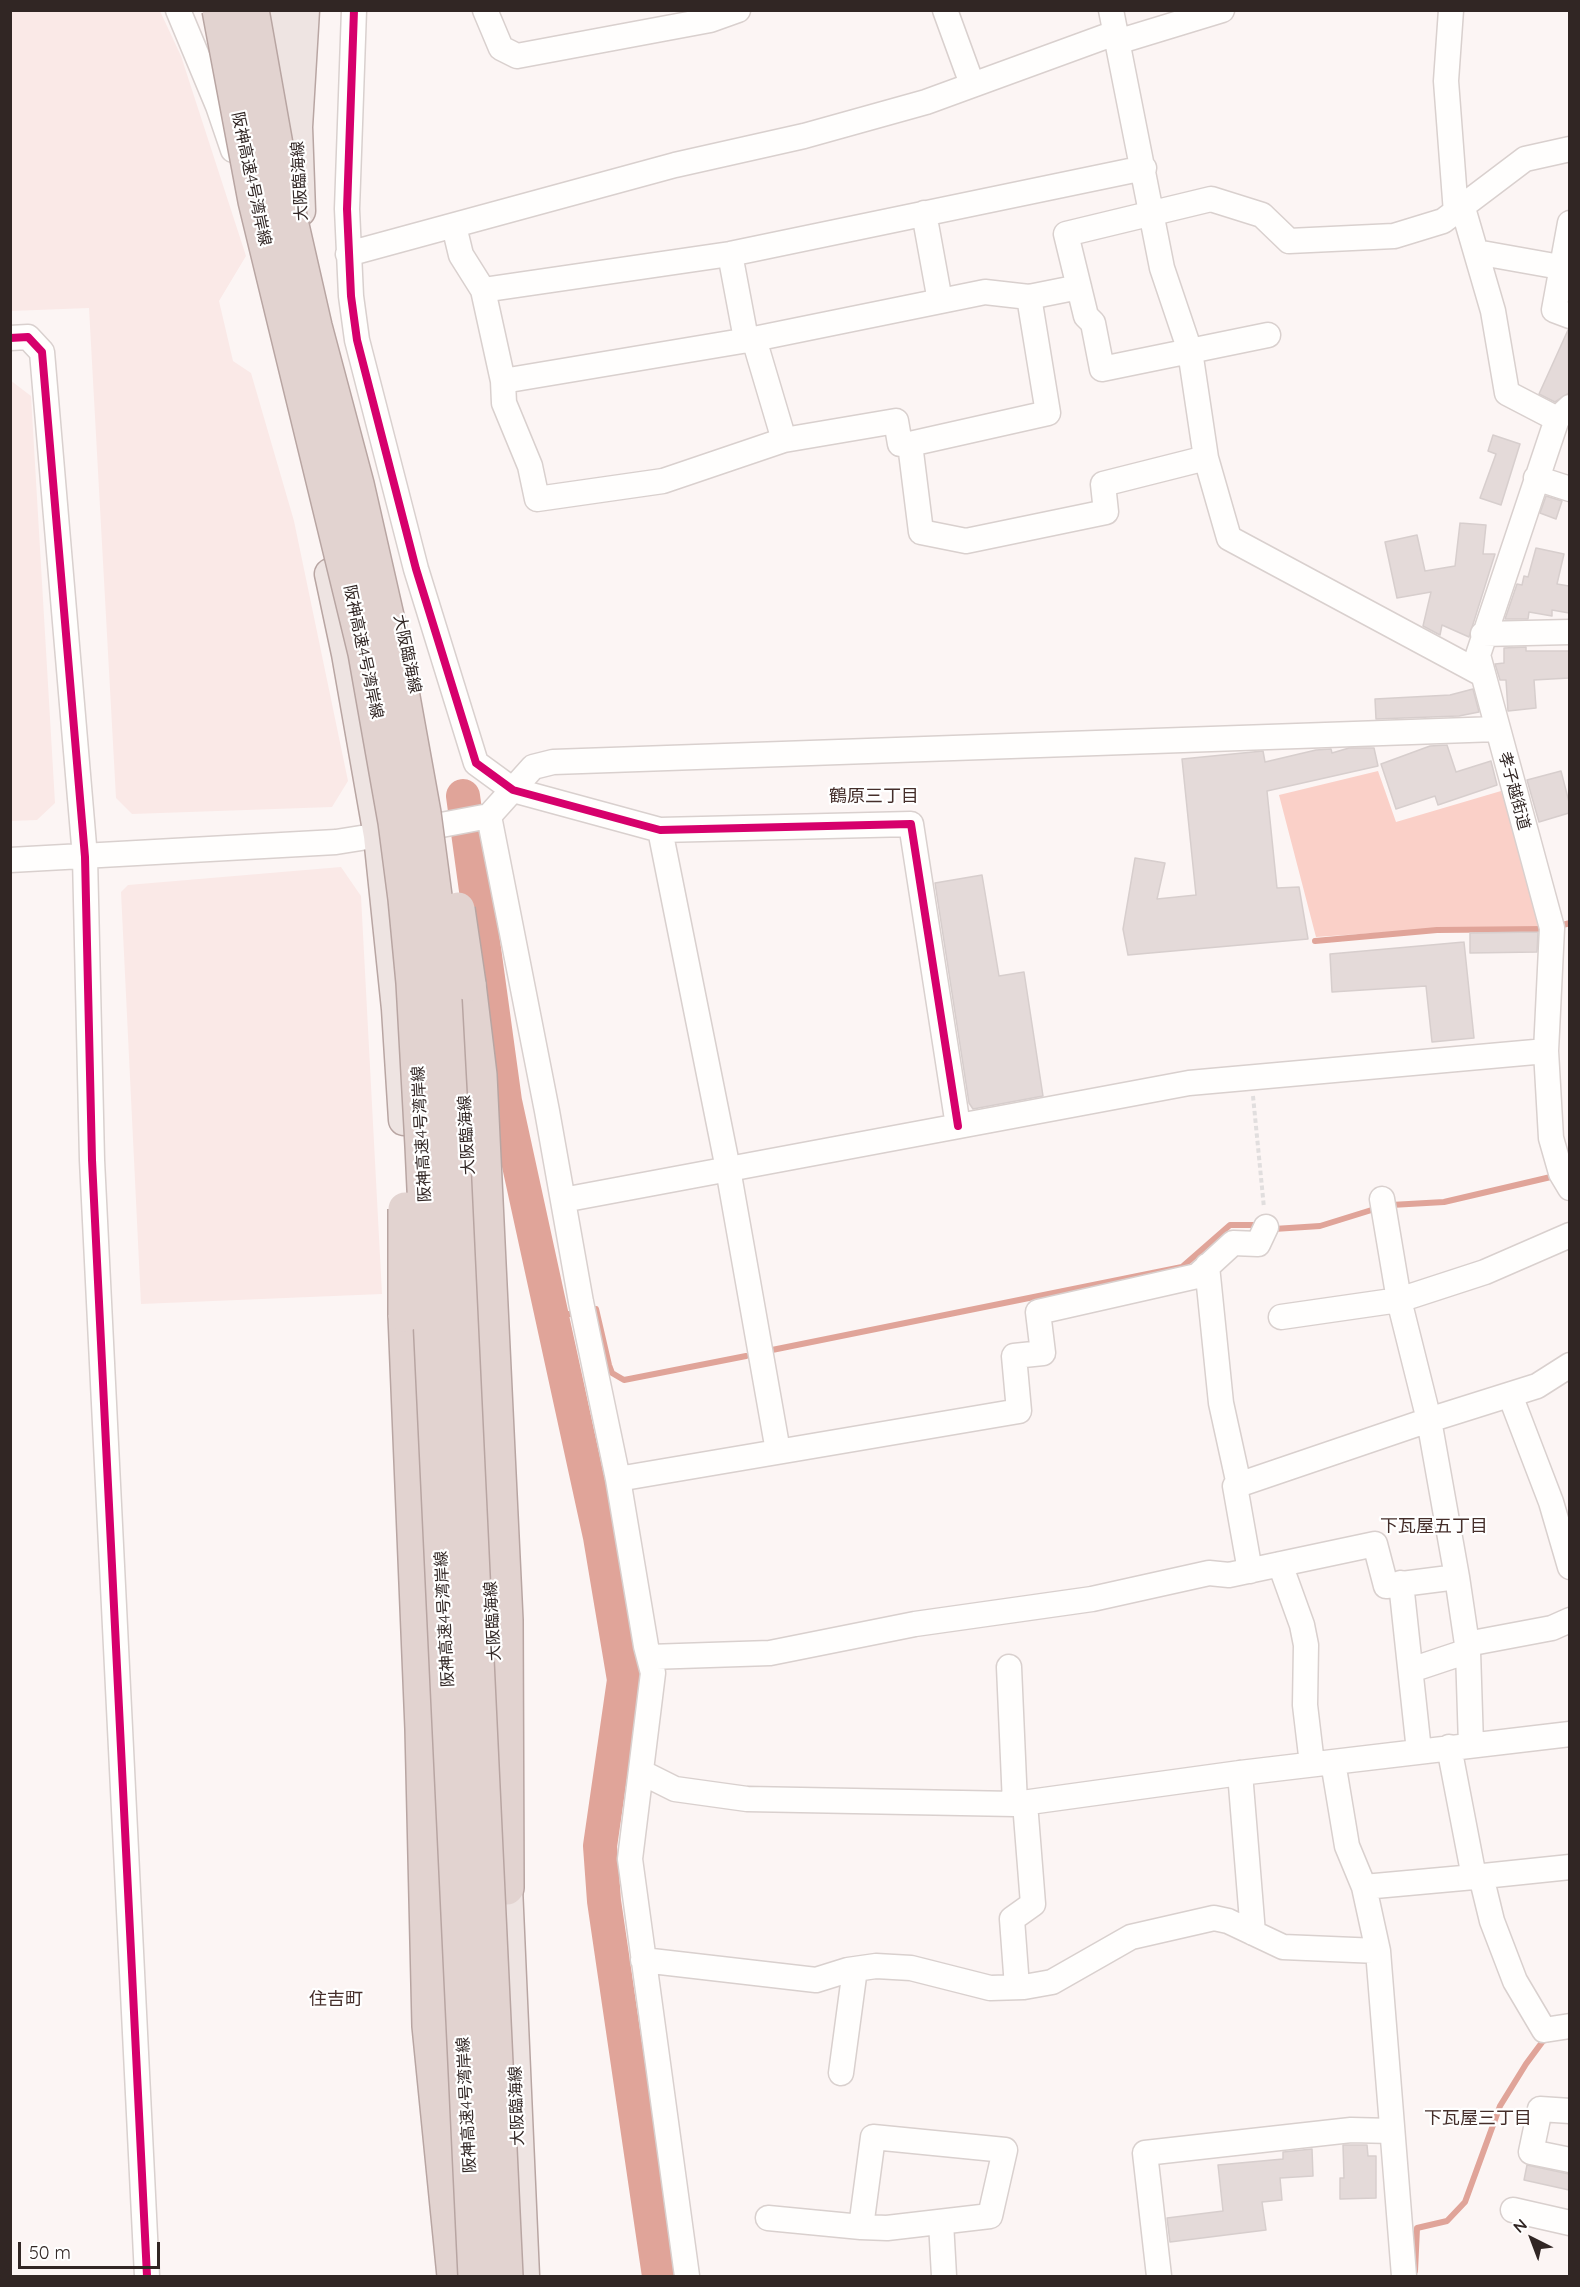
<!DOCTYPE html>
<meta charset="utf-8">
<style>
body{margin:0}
#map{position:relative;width:1580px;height:2287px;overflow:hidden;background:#fcf5f4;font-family:Quicksand,sans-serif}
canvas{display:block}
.frame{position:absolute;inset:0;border:12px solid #312624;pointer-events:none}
.north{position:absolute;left:1502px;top:2209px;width:60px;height:60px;-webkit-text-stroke:4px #fff;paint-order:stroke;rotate:318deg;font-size:16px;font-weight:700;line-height:24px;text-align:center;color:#312624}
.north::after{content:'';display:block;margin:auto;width:21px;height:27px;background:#312624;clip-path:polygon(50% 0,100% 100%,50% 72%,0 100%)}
.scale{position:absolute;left:18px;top:2242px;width:142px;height:27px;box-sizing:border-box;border:3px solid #312624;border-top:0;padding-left:8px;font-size:18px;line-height:21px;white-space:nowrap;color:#312624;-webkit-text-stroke:4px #fff;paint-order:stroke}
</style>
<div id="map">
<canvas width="1580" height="2287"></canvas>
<div class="frame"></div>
<div class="north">N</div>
<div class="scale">50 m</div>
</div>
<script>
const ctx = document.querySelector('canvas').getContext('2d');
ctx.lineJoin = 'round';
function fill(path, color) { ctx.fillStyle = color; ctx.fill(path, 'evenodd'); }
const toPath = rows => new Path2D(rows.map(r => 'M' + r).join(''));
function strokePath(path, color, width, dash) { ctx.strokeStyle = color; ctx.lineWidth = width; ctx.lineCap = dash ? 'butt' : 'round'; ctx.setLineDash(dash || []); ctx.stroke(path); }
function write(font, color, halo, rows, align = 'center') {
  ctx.font = font + ' Quicksand,"Noto Sans JP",sans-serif'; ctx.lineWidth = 4.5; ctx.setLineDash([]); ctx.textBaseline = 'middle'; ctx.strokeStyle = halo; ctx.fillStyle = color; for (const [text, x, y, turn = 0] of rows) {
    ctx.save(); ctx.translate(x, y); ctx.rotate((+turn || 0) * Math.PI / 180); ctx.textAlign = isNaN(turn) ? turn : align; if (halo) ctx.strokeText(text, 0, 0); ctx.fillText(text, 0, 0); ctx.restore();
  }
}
const built = toPath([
 [10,11,160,11,181,56,246,256,219,301,233,361,251,373,294,521,348,781,332,807,132,814,116,798,89,308,11,311],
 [10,380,31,396,55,803,37,820,11,821],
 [341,867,361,896,382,1294,141,1304,121,892,128,885]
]);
const green = toPath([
 [1378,771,1396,822,1501,791,1544,927,1449,928,1316,937,1279,795]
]);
const stream = toPath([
 [1559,926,1570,923],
 [1315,941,1437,930,1545,929],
 [1391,1205,1444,1202,1555,1176],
 [1274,1229,1320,1226,1378,1208],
 [596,1309,609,1365,612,1373,624,1380,746,1356],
 [552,1317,575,1313],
 [772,1350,1182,1267,1230,1225,1257,1225],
 [1415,2271,1417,2228,1447,2221,1465,2202,1500,2106,1526,2064,1543,2041,1549,2039]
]);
const river = toPath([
 [463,796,505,1101,600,1537,624,1680,600,1846,604,1901,659,2276]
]);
const building = toPath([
 [1568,330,1569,393,1555,402,1539,394,1568,330],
 [1493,435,1520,444,1501,505,1480,498,1496,454,1488,451,1493,435],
 [1546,496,1562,501,1556,519,1540,513,1546,496],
 [1460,523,1486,525,1483,554,1495,554,1469,637,1442,625,1440,635,1423,626,1431,592,1397,598,1385,542,1417,535,1425,571,1455,566,1460,523],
 [1536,548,1564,554,1557,584,1569,586,1569,613,1552,610,1552,616,1529,612,1528,619,1505,619,1517,584,1522,585,1524,576,1528,577,1536,548],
 [1526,647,1526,651,1569,651,1569,678,1534,680,1536,708,1508,711,1506,680,1500,680,1495,664,1504,663,1504,648,1526,647],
 [1473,689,1479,712,1459,716,1376,719,1375,699,1450,695,1473,689],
 [1447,745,1456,772,1491,761,1497,785,1438,805,1435,796,1396,809,1381,764,1430,746,1447,745],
 [1349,748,1374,748,1378,766,1267,791,1277,888,1299,887,1308,939,1128,955,1123,929,1135,858,1165,863,1157,899,1196,895,1182,759,1263,751,1265,762,1316,750,1331,749,1332,753,1349,748],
 [1561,771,1569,802,1569,813,1539,822,1527,780,1561,771],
 [982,875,999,976,1024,972,1043,1096,973,1109,969,1103,935,883,982,875],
 [1538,932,1537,952,1470,953,1470,933,1538,932],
 [1464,942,1474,1038,1432,1042,1426,986,1332,992,1330,954,1464,942],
 [1343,2145,1367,2145,1368,2156,1376,2156,1376,2198,1340,2199,1340,2178,1344,2178,1343,2145],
 [1312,2149,1313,2176,1280,2178,1282,2200,1262,2202,1266,2230,1170,2242,1167,2218,1223,2211,1218,2165,1283,2159,1283,2152,1312,2149],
 [1527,2165,1569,2174,1569,2190,1524,2180,1527,2165]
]);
const path = toPath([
 [1253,1096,1264,1208]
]);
const minor = toPath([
 [178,10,218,106,233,150],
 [354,10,347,209,351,296,357,340,416,569,476,763,513,790,660,830,911,824,958,1126],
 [485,10,501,48,517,56,710,20,738,10],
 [945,10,972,84],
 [1111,10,1162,268,1190,351,1206,458,1229,538,1482,674],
 [1451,10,1446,81,1456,213],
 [1117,42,1222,10],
 [1463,208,1493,311,1507,393,1557,419],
 [924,213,940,301],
 [1570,223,1554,310,1570,316],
 [454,226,461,255,483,290,503,381,504,403,530,466,537,499,663,481,784,440,896,421,900,444,910,444,921,532,966,541,1106,512,1103,484,1206,458],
 [1476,252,1560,267],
 [348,254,675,165,804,136,926,102,1115,33],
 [730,254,746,339],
 [483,290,730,254,1144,168],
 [1029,297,1079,287],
 [1268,335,1102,369,1093,323,1086,316,1066,234,1211,199,1262,215,1289,241,1394,236,1443,221,1525,159,1570,149],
 [10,338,28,337,42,352,85,857,92,1160,147,2276],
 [754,339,784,440],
 [503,381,754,339,985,292,1029,297,1048,413,910,444],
 [1570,407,1557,419,1478,655,1552,928,1546,1051,1551,1138,1561,1173,1570,1188],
 [1536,478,1570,489],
 [1483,634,1570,632],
 [489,816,547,1111,581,1302,618,1479,646,1646,653,1673,630,1859,687,2276],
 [660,830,728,1169,778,1451],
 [10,860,336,842,436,826,489,816,533,767,553,762,1497,729],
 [1382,1199,1399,1300,1429,1420,1457,1577,1468,1651,1471,1745],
 [563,1200,1189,1083,1546,1051],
 [1207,1266,1221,1403,1239,1485],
 [1281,1317,1399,1300,1485,1272,1570,1235],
 [1510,1395,1551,1502,1570,1567],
 [618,1479,1019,1411,1014,1356,1043,1353,1038,1312,1197,1276,1233,1243,1258,1244,1266,1227],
 [1280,1564,1302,1625,1306,1645,1305,1705,1312,1764],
 [1250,1571,1235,1486,1429,1420,1537,1386,1570,1365],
 [1401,1583,1419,1751],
 [1467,1644,1552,1628,1570,1620],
 [649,1657,770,1653,915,1624,1092,1599,1209,1573,1229,1575,1375,1544,1386,1586,1457,1577],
 [1009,1667,1015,1804],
 [1411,1670,1468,1651],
 [1449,1747,1474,1877,1570,1867],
 [1333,1762,1347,1846,1364,1887,1378,1951,1404,2276],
 [643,1773,675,1789,747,1799,1015,1804,1240,1773,1570,1734],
 [1240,1773,1253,1933],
 [1481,1876,1492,1921,1515,1981,1544,2030,1570,2026],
 [1364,1887,1474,1877],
 [643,1960,816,1980,848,1970,876,1966,911,1968,990,1988,1024,1987,1052,1982,1131,1937,1214,1918,1228,1921,1283,1947,1378,1951],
 [1017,1987,1012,1919,1033,1904,1025,1803],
 [841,2073,855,1969],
 [1570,2111,1540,2109,1531,2152,1570,2160],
 [1513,2210,1570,2223],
 [768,2218,861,2227,887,2228,990,2216,1005,2150,873,2137,861,2227],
 [941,2222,944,2276],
 [1159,2276,1145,2153,1351,2130,1392,2131]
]);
const major = toPath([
 [273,90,279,10],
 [300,211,297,127,304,10],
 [330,574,347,654,379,836,397,1009,404,1120],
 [506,1864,524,2276],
 [445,1986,449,2085]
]);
const highway = toPath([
 [469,984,480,1075,506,1620,507,1888],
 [405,1315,422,1729,429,2026,454,2276]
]);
const highwayBridge = toPath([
 [219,10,255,201,365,653,395,822,405,899,413,983,422,1146,475,2276],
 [252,10,284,190,315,326,357,484,394,647,424,813,435,896,444,982,453,1149,506,2276],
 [458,909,469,984],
 [405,1315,405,1209]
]);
const cycleway = toPath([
 [354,10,347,209,351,296,357,340,416,569,476,763,513,790,660,830,911,824,958,1126],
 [10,338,28,337,42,352,85,857,92,1160,147,2276]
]);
const streetNames = [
 ["阪神高速4号湾岸線",251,179,78],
 ["大阪臨海線",300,181,-93],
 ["阪神高速4号湾岸線",363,652,78],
 ["大阪臨海線",407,654,78],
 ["孝子越街道",1514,791,75],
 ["阪神高速4号湾岸線",422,1134,-93],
 ["大阪臨海線",467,1135,-93],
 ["阪神高速4号湾岸線",445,1619,-93],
 ["大阪臨海線",493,1621,-93],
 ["阪神高速4号湾岸線",467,2105,-93],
 ["大阪臨海線",517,2106,-92]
];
const neighbourhoodNames = [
 ["鶴原三丁目",874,797],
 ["下瓦屋五丁目",1434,1527],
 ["住吉町",336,2000],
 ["下瓦屋三丁目",1478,2119]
];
fill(built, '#fae9e7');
fill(green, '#fad0c8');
strokePath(stream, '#e0a499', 6);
strokePath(river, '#e0a499', 34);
fill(building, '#e4dad9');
strokePath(building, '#d7cecd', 1.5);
strokePath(minor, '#d9d0ce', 27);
strokePath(major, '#b8a5a2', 33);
strokePath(highway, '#b8a5a2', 36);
strokePath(path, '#e1dede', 4, [4.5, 3]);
strokePath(minor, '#fffefd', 24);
strokePath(major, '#eee4e2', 30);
strokePath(highway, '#e2d3d0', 33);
strokePath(highwayBridge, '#b8a5a2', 36, []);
strokePath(highwayBridge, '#e2d3d0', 33);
strokePath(cycleway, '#d6006c', 8);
write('16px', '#312624', '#fff', streetNames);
write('18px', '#452e2a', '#fff', neighbourhoodNames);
</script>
